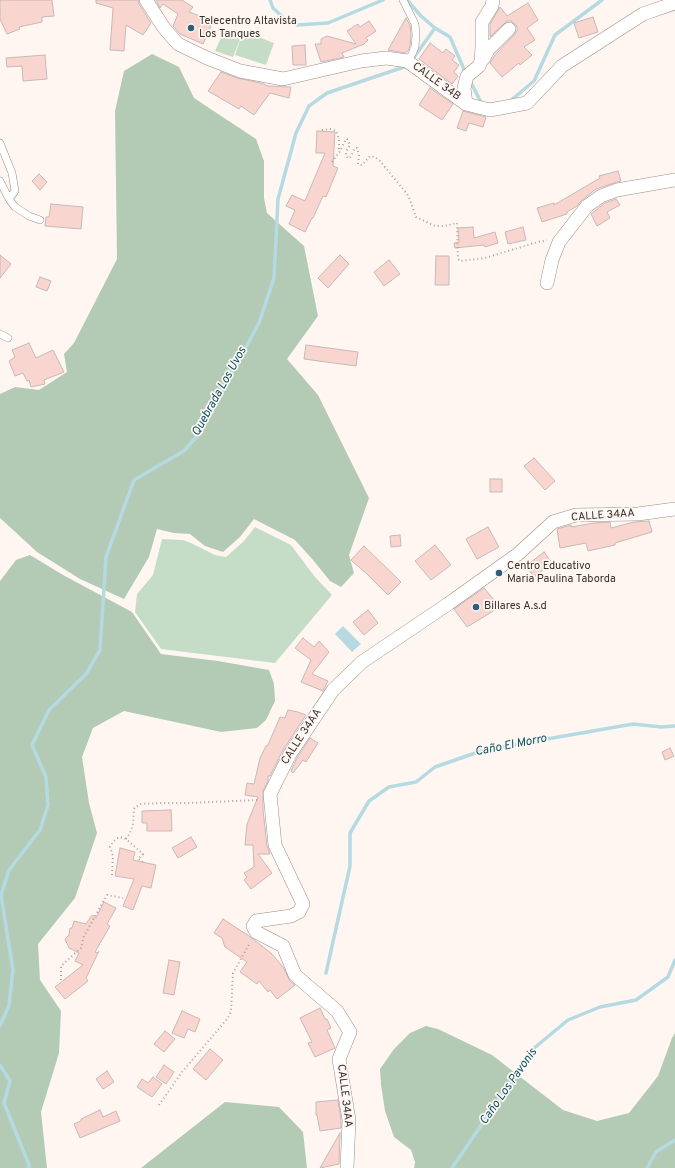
<!DOCTYPE html>
<meta charset="utf-8">
<style>
body{margin:0}
canvas{display:block;background:#fff6f2}
</style>
<canvas width="675" height="1168"></canvas>
<script>
const ctx = document.querySelector('canvas').getContext('2d');
ctx.lineJoin = 'round';
function fill(path, color) { ctx.fillStyle = color; ctx.fill(path, 'evenodd'); }
const toPath = rows => new Path2D(rows.map(r => 'M' + r).join(''));
function strokePath(path, color, width, dash) { ctx.strokeStyle = color; ctx.lineWidth = width; ctx.lineCap = dash ? 'butt' : 'round'; ctx.setLineDash(dash || []); ctx.stroke(path); }
function write(font, color, halo, rows, align = 'center') {
  ctx.font = font + ' Overpass,sans-serif'; ctx.lineWidth = 3.5; ctx.setLineDash([]); ctx.textBaseline = 'middle'; ctx.strokeStyle = halo; ctx.fillStyle = color; for (const [text, x, y, turn = 0] of rows) {
    ctx.save(); ctx.translate(x, y); ctx.rotate((+turn || 0) * Math.PI / 180); ctx.textAlign = isNaN(turn) ? turn : align; if (halo) ctx.strokeText(text, 0, 0); ctx.fillText(text, 0, 0); ctx.restore();
  }
}
const green = toPath([
 [243,31,274,43,266,65,235,55],
 [223,33,240,39,233,57,215,51],
 [255,527,291,545,315,577,332,595,275,663,161,649,135,612,137,594,153,575,162,539,183,540,191,543,215,555,226,557,244,541]
]);
const forest = toPath([
 [152,54,179,67,194,98,256,139,264,161,264,198,267,213,304,246,318,316,287,359,318,395,369,498,349,555,354,573,341,587,330,581,313,560,295,540,254,519,240,537,223,552,205,546,190,534,174,533,157,529,149,557,124,599,80,579,37,552,0,518,0,394,15,387,39,390,67,372,64,354,74,343,117,259,115,111,124,71],
 [30,555,63,575,132,612,161,654,218,661,269,670,274,684,275,701,266,720,257,728,221,732,124,711,93,728,82,757,89,803,97,833,75,898,38,944,40,980,61,1011,59,1053,41,1112,47,1168,0,1168,0,581,16,560],
 [426,1026,438,1029,492,1055,563,1110,597,1121,629,1113,658,1076,672,1038,675,1033,675,1168,414,1168,415,1162,411,1150,394,1137,385,1111,381,1085,380,1069,394,1049,410,1033],
 [225,1102,279,1107,303,1132,307,1168,141,1168]
]);
const water = toPath([
 [343,626,361,644,352,652,335,634]
]);
const stream = toPath([
 [270,0,273,8,285,19,297,25,328,23,383,0],
 [407,0,421,16,435,28,450,37,466,74],
 [470,81,482,104],
 [509,102,534,81,555,35,602,0],
 [326,973,350,866,350,833,369,801,389,787,416,782,435,767,484,750,633,724,661,727,675,726],
 [0,1026,9,1005,13,970,1,895,9,870,40,830,48,805,46,777,32,745,49,710,86,674,100,650,106,557,134,480,184,451,198,435,259,323,274,278,278,199,296,133,309,106,327,93,404,67,412,60,435,28],
 [0,1065,10,1081,4,1103,29,1165,29,1168],
 [452,1168,533,1049,568,1020,600,1007,636,1000,668,977,675,960],
 [647,1168,656,1152,675,1140]
]);
const building = toPath([
 [0,0,52,0,54,16,42,17,42,22,19,27,20,29,7,34,0,19,0,0],
 [96,0,138,0,139,4,151,23,143,35,126,25,124,51,110,50,113,8,96,3,96,0],
 [156,0,182,0,193,7,189,12,203,17,211,26,203,44,180,34,173,26,178,14,163,4,160,8,156,0],
 [528,3,538,20,527,28,535,40,524,47,532,55,520,65,519,63,502,77,490,63,495,55,515,34,517,31,517,27,514,23,511,21,507,21,490,37,490,24,500,7,507,16,528,3],
 [593,17,598,32,579,38,574,23,593,17],
 [406,18,410,25,411,35,410,46,408,51,405,53,388,50,406,18],
 [369,21,376,31,366,38,368,40,364,44,342,53,344,57,321,62,315,44,321,44,321,39,327,36,356,44,347,31,358,24,360,27,369,21],
 [430,43,443,53,446,49,455,56,452,60,459,65,454,72,458,76,452,84,419,59,430,43],
 [305,45,306,65,293,65,292,46,305,45],
 [45,55,47,79,23,81,22,66,7,67,6,58,45,55],
 [221,72,237,78,261,83,268,86,291,87,289,98,270,93,254,115,241,106,239,109,208,91,221,72],
 [430,88,453,104,442,120,419,105,430,88],
 [463,111,486,117,483,127,469,123,466,131,457,128,463,111],
 [317,131,335,132,333,166,338,168,326,197,323,196,313,218,312,218,305,232,289,224,295,210,286,206,292,195,305,201,307,196,325,153,316,153,317,131],
 [618,171,621,181,614,183,596,189,582,200,577,206,567,212,567,214,542,222,537,208,554,203,554,205,600,178,599,176,618,171],
 [39,174,47,182,40,190,32,181,39,174],
 [616,199,620,205,607,212,610,218,597,226,591,214,605,203,616,199],
 [51,204,83,207,81,229,45,226,46,217,49,217,51,204],
 [473,227,474,238,495,232,498,243,485,247,484,245,455,248,454,243,459,242,458,228,473,227],
 [523,227,526,240,508,244,505,232,523,227],
 [0,255,11,264,0,278,0,255],
 [340,255,349,264,328,288,318,278,340,255],
 [436,256,449,256,449,285,435,285,436,256],
 [389,260,400,274,384,286,374,272,389,260],
 [40,277,51,281,47,291,36,287,40,277],
 [29,343,36,358,53,350,64,372,44,380,45,384,31,387,29,380,27,381,23,373,15,376,9,361,15,357,12,350,29,343],
 [306,345,358,352,356,366,304,359,306,345],
 [534,458,555,481,545,490,524,466,534,458],
 [490,479,502,479,502,492,490,492,490,479],
 [649,521,652,532,615,543,615,545,588,551,586,543,560,548,557,529,571,525,571,527,594,523,610,522,611,528,634,522,649,521],
 [488,527,499,547,477,559,466,539,488,527],
 [400,535,401,546,391,547,390,536,400,535],
 [435,545,451,565,431,580,415,561,435,545],
 [364,546,401,582,388,595,367,574,351,560,364,546],
 [544,552,552,563,534,577,526,566,544,552],
 [484,588,500,607,467,627,454,609,484,588],
 [368,610,378,623,364,635,353,622,368,610],
 [303,638,314,647,319,641,329,652,312,674,328,681,323,691,301,682,311,660,295,648,303,638],
 [288,710,298,712,306,715,283,750,270,776,268,776,268,781,263,791,263,810,267,846,270,854,258,854,272,873,251,889,244,880,247,877,244,873,254,867,253,845,245,845,247,824,258,797,245,795,247,783,254,784,260,758,266,746,268,745,280,717,285,718,288,710],
 [310,738,318,743,306,762,303,760,293,773,291,771,297,758,310,738],
 [670,748,674,756,665,760,662,752,670,748],
 [171,810,172,831,147,831,147,823,142,823,142,811,171,810],
 [191,837,197,847,178,858,172,848,191,837],
 [120,848,135,852,133,860,156,865,151,888,142,886,133,910,123,906,134,879,115,876,120,848],
 [104,902,116,908,107,924,110,926,95,952,97,953,99,951,86,978,88,981,65,999,55,987,83,965,75,961,79,953,69,948,65,939,69,935,70,928,72,928,74,921,86,924,92,915,96,918,104,902],
 [223,919,249,936,271,953,283,967,290,981,295,985,277,999,270,990,268,992,259,981,257,984,240,972,247,962,225,947,222,938,214,933,223,919],
 [169,960,180,962,174,995,163,993,169,960],
 [320,1008,325,1019,327,1019,331,1028,327,1030,335,1048,315,1057,308,1043,312,1042,300,1018,320,1008],
 [182,1011,200,1019,195,1032,188,1029,184,1038,172,1033,182,1011],
 [165,1031,175,1039,164,1052,154,1044,165,1031],
 [210,1049,223,1060,206,1080,193,1069,210,1049],
 [164,1065,174,1072,166,1084,156,1077,164,1065],
 [107,1071,114,1082,103,1089,96,1079,107,1071],
 [153,1077,162,1084,152,1097,137,1087,142,1079,148,1083,153,1077],
 [338,1100,341,1120,341,1128,320,1131,317,1115,316,1115,316,1102,338,1100],
 [100,1110,103,1117,116,1111,120,1121,80,1138,74,1124,81,1121,81,1119,100,1110],
 [340,1133,339,1164,320,1168,340,1133]
]);
const path = toPath([
 [322,130,331,129,336,131,339,139,339,152],
 [332,162,340,151,346,139,347,139,350,145,346,152,346,156,348,158,350,158,355,148,357,148,359,155,358,164,360,165,362,165,370,156,375,157,380,161,407,194,410,200,416,217,435,226,445,226,457,223,458,259,460,261,485,258,538,242,547,240],
 [126,839,130,833,133,825,134,809,135,807,141,804,162,803,189,803,258,800],
 [112,875,113,856,110,847,113,842,116,839,120,837,126,839,143,854,138,859,143,862],
 [61,980,61,966,81,948,84,936,107,895,123,898],
 [159,1105,182,1072,228,1018,231,1011,233,973,250,943]
]);
const service = toPath([
 [403,0,415,24,416,35,415,47,412,54,407,61],
 [0,143,12,173,15,191,9,199],
 [0,181,9,199,15,207,29,216,40,220],
 [0,334,8,338]
]);
const minor = toPath([
 [146,0,164,28,178,44,207,58,240,71,283,79,361,61,386,58,407,61,466,104,490,110,527,103,562,66,643,14,675,3],
 [481,61,484,58,488,50,509,29],
 [466,104,464,88,467,76,479,66,481,61,482,47,482,22,492,6,493,0],
 [547,283,552,260,559,242,587,206,601,196,617,190,675,180],
 [347,1168,349,1120,339,1059,350,1032,337,1011,295,975,283,946,256,932,253,926,256,921,291,916,299,912,303,904,275,845,270,794,290,754,333,690,362,662,448,604,518,554,553,522,576,515,638,514,675,509]
]);
const markers = [
 [191,28,4,"#2c5e7c"],
 [499,573,4,"#2c5e7c"],
 [476,607,4,"#2c5e7c"]
];
const poiNames = [
 ["Telecentro Altavista",199,22],
 ["Los Tanques",199,35],
 ["Centro Educativo",507,567],
 ["Maria Paulina Taborda",507,580],
 ["Billares A.s.d",484,607]
];
const streetNames = [
 ["CALLE 34B",436,82,36],
 ["CALLE 34AA",603,516,-4],
 ["CALLE 34AA",302,737,-57],
 ["CALLE 34AA",344,1096,83]
];
const waterNames = [
 ["Quebrada Los Uvos",220,392,-61],
 ["Caño El Morro",511,746,-11],
 ["Caño Los Pavonis",509,1087,-55]
];
fill(green, '#c5ddc7');
fill(forest, '#b3cbb5');
fill(water, '#b5dae2');
strokePath(stream, '#b5dae2', 3.5);
fill(building, '#f9d5d0');
strokePath(building, '#c8b8b6', 1);
strokePath(service, '#9a8d86', 8);
strokePath(minor, '#9a8d86', 14);
strokePath(path, '#a9a19e', 2, [1, 3]);
strokePath(service, '#fff', 7);
strokePath(minor, '#fff', 13);
for (const [x, y, r, color] of markers) { const dot = new Path2D(); dot.arc(x, y, r, 0, 2 * Math.PI); ctx.fillStyle = color; ctx.fill(dot); strokePath(dot, '#fff6f2', 1.5); }
write('11px', '#35302d', '#fff6f2', poiNames, 'left');
write('11px', '#35302d', '#fff6f2', streetNames);
write('italic 12px', '#055562', '#fff6f2', waterNames);
</script>
